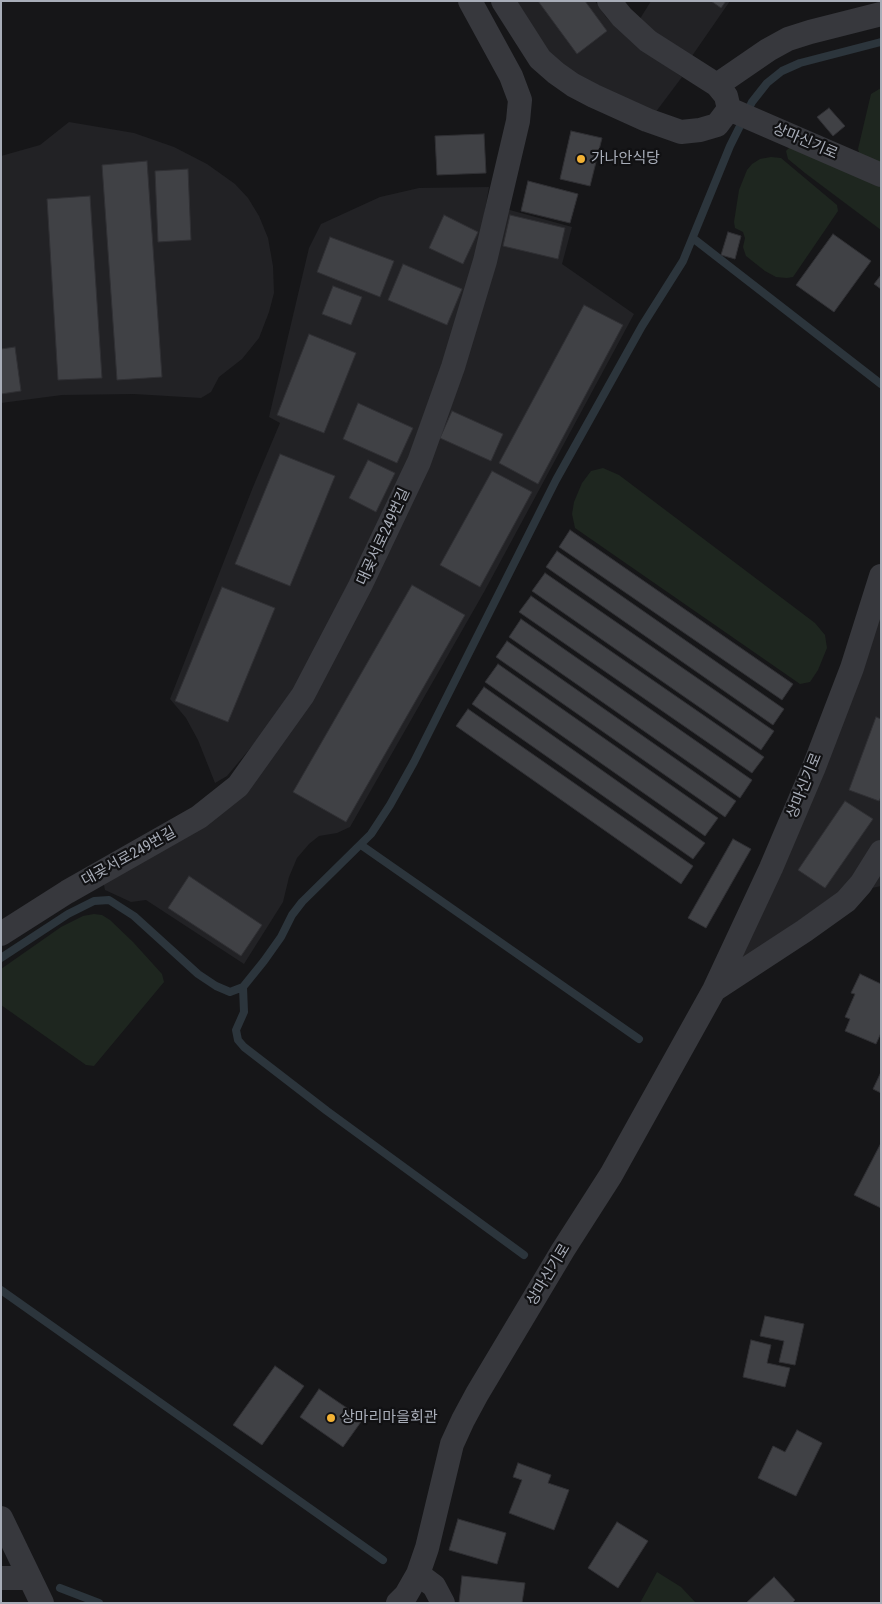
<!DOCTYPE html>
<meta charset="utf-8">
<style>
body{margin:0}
#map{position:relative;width:882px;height:1604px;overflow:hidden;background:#161618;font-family:"Roboto Condensed",sans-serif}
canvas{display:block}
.frame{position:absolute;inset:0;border:2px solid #a8adb8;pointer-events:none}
</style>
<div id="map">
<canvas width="882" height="1604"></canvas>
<div class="frame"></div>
</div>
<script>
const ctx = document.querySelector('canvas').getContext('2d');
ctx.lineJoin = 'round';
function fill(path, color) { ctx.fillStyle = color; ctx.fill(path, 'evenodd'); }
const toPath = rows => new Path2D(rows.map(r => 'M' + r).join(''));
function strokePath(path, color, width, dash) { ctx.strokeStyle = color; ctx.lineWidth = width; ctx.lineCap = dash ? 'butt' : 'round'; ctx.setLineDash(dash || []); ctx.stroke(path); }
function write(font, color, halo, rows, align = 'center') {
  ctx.font = font + ' "Roboto Condensed","Noto Sans KR",sans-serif'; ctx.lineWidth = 4.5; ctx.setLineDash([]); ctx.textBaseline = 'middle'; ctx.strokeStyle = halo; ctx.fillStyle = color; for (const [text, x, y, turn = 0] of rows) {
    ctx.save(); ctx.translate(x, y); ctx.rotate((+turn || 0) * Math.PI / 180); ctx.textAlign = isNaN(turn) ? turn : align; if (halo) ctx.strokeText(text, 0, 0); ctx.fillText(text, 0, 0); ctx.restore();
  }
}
const built = toPath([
 [514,1,595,1,606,17,632,42,682,77,655,113,591,85,546,52],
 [651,1,730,1,692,56,638,22],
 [69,122,134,133,174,147,207,164,235,184,248,198,259,216,268,238,273,266,274,293,269,312,259,338,242,359,219,377,211,392,201,398,134,394,62,395,1,403,1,156,40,145],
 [489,187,477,256,443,362,408,459,389,504,298,682,258,739,227,776,215,783,198,740,186,718,170,699,253,487,280,423,269,417,309,248,321,224,380,197,419,188],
 [506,209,572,227,562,264,634,314,484,592,350,827,337,833,319,836,309,844,297,858,289,877,283,902,244,964,146,900,131,902,105,890,103,880,197,831,341,637],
 [881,614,881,886,832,897,736,964]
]);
const green = toPath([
 [881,88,881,167,860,156,858,149,871,94],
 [790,147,881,183,881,230,805,173,788,159,786,151],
 [771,157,781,158,837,205,838,211,793,277,787,278,776,277,765,271,746,256,743,247,745,238,743,232,735,228,734,222,739,190,747,170,752,164,760,159],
 [603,468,619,475,815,623,825,635,827,648,818,670,810,682,800,684,575,528,572,514,574,502,582,483,591,471],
 [94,914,102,915,110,920,133,942,162,974,164,982,94,1066,86,1065,1,1005,1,969,61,927,83,916],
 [657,1572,681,1587,696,1603,640,1603]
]);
const stream = toPath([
 [694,239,881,384],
 [361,845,639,1039],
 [1,958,68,914,94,901,109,900,134,916,198,974,216,986,230,992,243,987,264,961,281,937,292,915,302,902,371,834,390,805,414,762,556,480,642,326,683,261,730,146,752,102,767,83,782,71,800,63,881,42],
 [243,987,244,1012,236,1030,238,1040,244,1047,327,1111,524,1255],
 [1,1290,383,1560],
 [60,1588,99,1603]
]);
const building = toPath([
 [538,1,585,1,607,31,577,54,538,1],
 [711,1,726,1,721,8,711,1],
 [829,108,845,126,833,136,817,117,829,108],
 [571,131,602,138,590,186,560,179,571,131],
 [484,134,486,173,437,175,435,136,484,134],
 [147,161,162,377,117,380,102,165,147,161],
 [188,169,191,240,158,242,155,171,188,169],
 [528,181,578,194,570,223,521,211,528,181],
 [90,196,102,378,58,380,47,199,90,196],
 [444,215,478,232,463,264,429,248,444,215],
 [510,215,565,228,558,259,503,246,510,215],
 [728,232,741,236,735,259,721,255,728,232],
 [833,234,871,261,834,312,796,285,833,234],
 [330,237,394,261,380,297,317,272,330,237],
 [403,264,462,289,447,325,388,300,403,264],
 [881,275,881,289,874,284,881,275],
 [333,286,362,297,351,325,322,314,333,286],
 [584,305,623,325,538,484,499,463,584,305],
 [309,334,356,353,324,433,277,415,309,334],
 [15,347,21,391,1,394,1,349,15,347],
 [358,403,413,428,397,463,343,439,358,403],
 [452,411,503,434,491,461,440,438,452,411],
 [280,454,335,476,290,586,235,564,280,454],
 [368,460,395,473,376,512,349,498,368,460],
 [492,471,532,492,480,587,440,565,492,471],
 [570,530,793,684,782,700,559,547,570,530],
 [557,551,784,709,773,725,546,567,557,551],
 [545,573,774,731,761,750,532,591,545,573],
 [412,585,465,615,346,822,293,792,412,585],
 [222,587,275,608,228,722,175,701,222,587],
 [531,596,764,757,752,773,519,612,531,596],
 [521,619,752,780,740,798,509,637,521,619],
 [507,641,736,801,725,817,496,657,507,641],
 [498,664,718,818,705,836,485,682,498,664],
 [484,687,705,843,693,859,472,704,484,687],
 [468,709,693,866,681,884,456,726,468,709],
 [876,717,881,719,881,797,879,801,849,790,876,717],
 [845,801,873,819,825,888,798,870,845,801],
 [733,839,751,849,706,928,688,918,733,839],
 [189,876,262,925,241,956,168,908,189,876],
 [860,974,881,984,881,1033,876,1044,845,1031,850,1019,845,1017,855,994,851,993,860,974],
 [881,1072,881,1093,873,1089,881,1072],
 [881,1143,881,1208,854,1195,881,1143],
 [765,1316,804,1324,795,1365,779,1362,784,1341,760,1336,765,1316],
 [751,1340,771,1345,767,1363,790,1368,785,1387,743,1377,751,1340],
 [275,1366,304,1386,262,1445,233,1425,275,1366],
 [319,1389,363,1419,343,1447,300,1417,319,1389],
 [797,1430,822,1443,796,1496,758,1478,773,1446,785,1452,797,1430],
 [518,1463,551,1475,548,1483,569,1490,554,1530,509,1513,522,1480,513,1477,518,1463],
 [458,1519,506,1533,497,1564,449,1550,458,1519],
 [617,1522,648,1541,618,1588,588,1568,617,1522],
 [462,1576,525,1583,522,1603,459,1603,462,1576],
 [774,1577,795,1600,792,1603,746,1603,774,1577]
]);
const minor = toPath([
 [503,1,540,59,556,73,573,85,594,96,647,120,681,132,700,130,717,125,729,109,726,96,717,85,768,50,788,39,810,32,881,14],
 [609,1,622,17,648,41,717,85],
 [729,109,881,175],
 [1,934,67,892,199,817,238,786,303,695,360,586,419,462,453,367,485,261,518,121,520,100,511,76,470,1],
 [714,990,804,931,846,901,861,884,881,852],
 [1,1518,42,1603],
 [418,1574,434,1586,443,1603],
 [1,1578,30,1578],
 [398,1603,406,1595,418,1574,427,1548,452,1444,463,1420,477,1394,563,1250,611,1175,714,990,771,868,814,767,852,668,881,576]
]);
const markers = [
 [581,159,5,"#f2b134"],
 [331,1418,5,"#f2b134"]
];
const streetNames = [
 ["상마신기로",805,142,23],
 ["대곶서로249번길",384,537,-65],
 ["상마신기로",805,786,-68],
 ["대곶서로249번길",129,857,-29],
 ["상마신기로",549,1275,-59]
];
const poiNames = [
 ["가나안식당",591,159],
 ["상마리마을회관",341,1418]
];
fill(built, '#222225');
fill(green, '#1e261f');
strokePath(stream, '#2c353c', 8);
fill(building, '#404145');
strokePath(building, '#303034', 1);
strokePath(minor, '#37383d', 24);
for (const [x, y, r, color] of markers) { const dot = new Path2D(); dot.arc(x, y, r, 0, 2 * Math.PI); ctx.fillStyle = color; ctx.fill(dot); strokePath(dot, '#111113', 2); }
write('15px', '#a8adb8', '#111113', streetNames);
write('15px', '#a8adb8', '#111113', poiNames, 'left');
</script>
